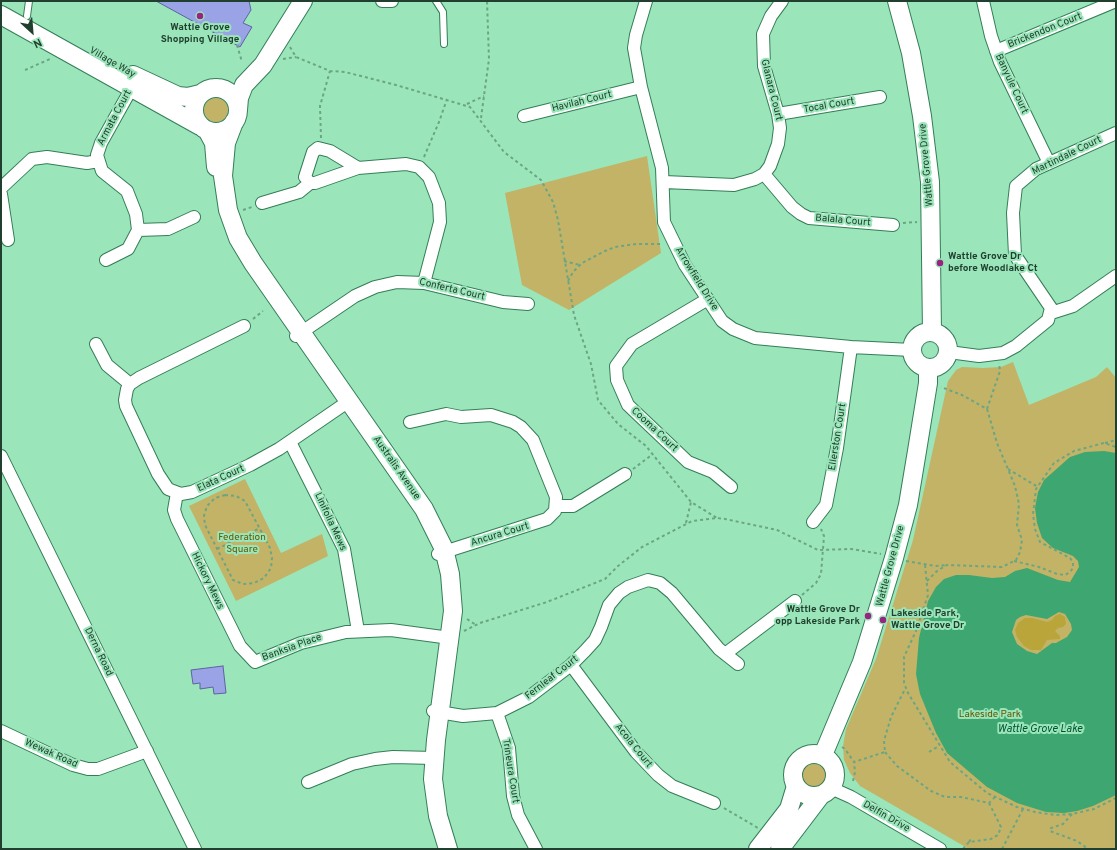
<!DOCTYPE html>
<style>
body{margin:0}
#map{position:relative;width:1117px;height:850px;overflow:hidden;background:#9ae5b9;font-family:Overpass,sans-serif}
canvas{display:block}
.frame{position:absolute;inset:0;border:2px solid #203f2e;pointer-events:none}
.north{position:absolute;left:12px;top:12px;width:40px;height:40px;-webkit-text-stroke:3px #9ae5b9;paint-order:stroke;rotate:154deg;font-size:11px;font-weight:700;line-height:16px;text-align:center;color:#203f2e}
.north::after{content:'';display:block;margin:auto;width:14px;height:18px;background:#203f2e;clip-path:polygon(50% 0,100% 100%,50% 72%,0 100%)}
</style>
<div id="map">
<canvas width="1117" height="850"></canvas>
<div class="frame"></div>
<div class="north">N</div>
</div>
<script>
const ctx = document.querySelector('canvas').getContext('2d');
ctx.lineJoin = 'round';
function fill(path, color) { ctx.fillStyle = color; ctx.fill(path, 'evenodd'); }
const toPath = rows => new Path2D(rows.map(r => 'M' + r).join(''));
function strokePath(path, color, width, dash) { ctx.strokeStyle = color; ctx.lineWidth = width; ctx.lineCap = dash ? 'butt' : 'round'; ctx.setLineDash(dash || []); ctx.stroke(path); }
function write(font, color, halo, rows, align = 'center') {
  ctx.font = font + ' Overpass,sans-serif'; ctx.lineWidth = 4; ctx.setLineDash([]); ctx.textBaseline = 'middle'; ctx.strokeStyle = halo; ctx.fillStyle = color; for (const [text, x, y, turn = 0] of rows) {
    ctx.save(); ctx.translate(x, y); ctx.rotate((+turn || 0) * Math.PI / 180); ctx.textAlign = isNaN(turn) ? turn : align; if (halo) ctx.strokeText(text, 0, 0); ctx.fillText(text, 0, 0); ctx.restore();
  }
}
const green = toPath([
 '204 110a12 12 0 1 1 24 0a12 12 0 1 1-24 0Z',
 [647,156,661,253,569,310,522,285,505,193],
 [1013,362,1029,405,1096,377,1107,367,1116,378,1116,849,969,849,860,786,850,773,844,760,843,746,846,729,876,659,913,540,948,381,956,370,962,367,983,368,1001,367],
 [245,479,281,553,322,534,328,556,236,601,189,506],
 '802 776a12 12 0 1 1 24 0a12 12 0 1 1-24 0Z'
]);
const forest = toPath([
 [1060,614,1065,617,1066,624,1063,627,1058,628,1055,631,1060,636,1060,639,1047,640,1041,650,1031,650,1024,646,1017,637,1015,630,1018,623,1025,618,1032,618,1047,622,1052,620,1055,616]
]);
const water = toPath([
 [1104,451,1116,453,1116,795,1093,806,1077,811,1064,813,1046,812,1017,803,987,787,947,753,936,733,920,694,916,674,919,638,928,601,936,587,944,579,956,575,969,575,992,578,1005,577,1015,571,1027,568,1058,580,1070,582,1079,567,1078,561,1073,556,1053,548,1042,538,1037,523,1035,508,1038,492,1044,480,1070,457,1085,452],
 [1059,612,1065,614,1071,624,1072,630,1067,637,1056,643,1052,643,1037,654,1027,651,1017,644,1012,632,1016,620,1020,617,1026,615,1047,619]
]);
const building = toPath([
 [156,1,249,1,251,10,243,23,252,27,240,47,156,1],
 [223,666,226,693,214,694,213,687,200,689,200,683,193,684,191,670,223,666]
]);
const path = toPath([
 [237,45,242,62],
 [290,47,296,57,330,71,345,72,396,85,470,107,504,152,541,180,553,202,558,220,574,315,591,364,598,400,618,424,646,446,691,502,717,518],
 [283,59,296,57],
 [25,70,50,59],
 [467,104,484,96],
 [481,118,489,59,487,1],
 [321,138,320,106,330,71],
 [424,157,439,122,447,99],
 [243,210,252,207],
 [903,223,917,222],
 [564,261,580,265],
 [568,281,573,272,582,263,605,251,615,247,636,244,662,244],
 [253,319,263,311],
 [987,409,1000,371,999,363],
 [1105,443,1116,440],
 [633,469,653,454],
 [1008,469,1038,487],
 [225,495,236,496,245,501,270,548,272,558,271,568,264,578,254,583,243,584,233,580,205,525,204,516,207,506,215,498,225,495],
 [686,523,691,502],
 [217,549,260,528],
 [906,561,936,566,947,565],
 [1014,561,1039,567,1057,574,1065,575,1070,572,1073,568,1073,562,1070,558,1040,542,1035,529,1033,514,1036,489,1054,463,1074,451,1104,443,1116,447],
 [925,565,928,595,916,631,904,657,904,683,908,693,950,762,987,793,1017,807,1035,812,1055,815,1072,814,1094,809,1116,798],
 [927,581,937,571,947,565,1002,567,1016,560,1020,552,1022,540,1017,525,1019,504,1015,486,997,443,987,409,962,395,941,387],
 [802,595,816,583,821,574,824,536,821,529],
 [467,619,476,625],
 [464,631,480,623,547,602,605,579,618,566,642,547,692,521,717,518,725,519,777,530,818,550,851,549,881,554],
 [842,747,845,749,854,762,885,752,884,741,891,717,905,689],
 [885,752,897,766,931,791,945,797,961,797,989,803,995,797],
 [929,752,939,746],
 [853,781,855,772,854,762],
 [724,808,758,828],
 [1072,814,1063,824,1051,828,1050,831,1077,841,1088,849],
 [969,842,972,837],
 [963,849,969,842,991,839,998,835,1001,827,989,803],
 [1002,849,1023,809]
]);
const lane = toPath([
 [436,1,443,12,444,44],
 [27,16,29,1]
]);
const street = toPath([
 [382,1,392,1],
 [646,1,636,35,634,48,641,87,662,168,664,222,685,265,722,321,733,329,755,338,851,347,912,350],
 [983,1,991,36,1000,62,1049,163],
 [996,51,1116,1],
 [135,82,101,143,97,155,102,171,127,191,136,214,138,230],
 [778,114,880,97],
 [524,116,641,87],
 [358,168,330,151,318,148,313,152,305,177,310,183,315,183,358,168,406,164,419,167,429,177,439,203,440,222,424,283],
 [764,174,792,207,801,214,809,218,893,225],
 [664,182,734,185,755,179,764,174,770,166,778,144,780,128,778,114,764,66,763,34,771,16,782,1],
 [1,188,32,159,47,157,87,163,98,161],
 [1,194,8,240],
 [262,203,299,192,310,183],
 [106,260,128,249,138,230,168,229,194,217],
 [708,299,632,344,616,366,617,380,628,405,688,462,713,472,731,487],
 [1051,313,1073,306,1116,276],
 [244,326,139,378,130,384,127,389,125,400,126,406,158,474,168,489,181,494,192,492,250,465,279,449,349,401],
 [296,336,355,296,375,287,397,282,424,283,503,302,528,304],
 [96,344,107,365,130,384],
 [949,352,979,356,1003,353,1016,346,1048,320,1051,308,1015,255,1013,213,1016,186,1036,169,1116,133],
 [410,422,446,414,461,417,491,415,513,422,521,427,533,440,556,497,555,511,547,519,438,554],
 [290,442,344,549,358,631],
 [1,456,195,849],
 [177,493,174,510,177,519,240,646,255,662,301,643,346,632,391,630,450,638],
 [557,506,573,506,625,474],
 [813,522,826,505,837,448,851,347],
 [725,654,795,601],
 [571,665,636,752,658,775,672,786,714,803],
 [433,711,463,716,497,713,529,697,571,665,585,651,595,640,601,627,609,605,619,593,628,587,648,580,660,583,672,593,719,649,738,664],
 [497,713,509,748,513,796,518,815,536,849],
 [1,731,73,765,88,769,98,769,147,751],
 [308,782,352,764,375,759,393,757,434,758],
 [831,788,851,797,940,849]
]);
const secondary = toPath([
 [897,1,911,53,922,116,930,182,932,332],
 [1,15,200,126],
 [133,75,178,96,188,97,200,94],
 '194 110a22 22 0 1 1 44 0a22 22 0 1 1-44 0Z',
 [238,110,239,98,244,85,263,65,303,1],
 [234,122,226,143,223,176,228,210,238,238,253,263,424,509,444,549,450,574,453,611,436,740,433,779,438,816,448,849],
 [207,130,214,143,216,167],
 '912 350a18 18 0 1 1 36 0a18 18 0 1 1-36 0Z',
 '793 775a21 21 0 1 1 42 0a21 21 0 1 1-42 0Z',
 [823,755,862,662,894,558,908,505,917,451,928,383,928,368],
 [758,849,789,809,796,786],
 [780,849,821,795]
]);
const markers = [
 [200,16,4,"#982380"],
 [940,263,4,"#982380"],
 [868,616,4,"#982380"],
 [883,620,4,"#982380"]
];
const poiNames = [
 ["Wattle Grove",200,28,"center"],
 ["Shopping Village",200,40,"center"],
 ["Wattle Grove Dr",948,257],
 ["before Woodlake Ct",948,269],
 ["Wattle Grove Dr",860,610,"right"],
 ["opp Lakeside Park",860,622,"right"],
 ["Lakeside Park,",891,614],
 ["Wattle Grove Dr",891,626]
];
const streetNames = [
 ["Brickendon Court",1045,31,-22],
 ["Village Way",112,63,30],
 ["Banyule Court",1011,84,65],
 ["Glanara Court",771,90,76],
 ["Havilah Court",582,102,-14],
 ["Tocal Court",829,106,-10],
 ["Armata Court",115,118,-62],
 ["Martindale Court",1067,156,-26],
 ["Wattle Grove Drive",927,165,-95],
 ["Balala Court",843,221,5],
 ["Arrowfield Drive",696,279,58],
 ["Conferta Court",452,290,13],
 ["Cooma Court",654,430,43],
 ["Ellerston Court",838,437,-81],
 ["Australis Avenue",396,468,55],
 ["Elata Court",221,479,-25],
 ["Linifolia Mews",330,522,65],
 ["Ancura Court",500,535,-17],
 ["Wattle Grove Drive",891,566,-75],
 ["Hickory Mews",207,581,64],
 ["Banksia Place",292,648,-20],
 ["Derna Road",98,652,64],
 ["Fernleaf Court",552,678,-38],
 ["Acola Court",633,746,51],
 ["Wewak Road",51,754,24],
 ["Trineura Court",510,771,81],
 ["Delfin Drive",886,817,30]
];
const parkNames = [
 ["Federation",242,538],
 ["Square",242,550],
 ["Lakeside Park",990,715]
];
const waterNames = [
 ["Wattle Grove Lake",1040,730]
];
fill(green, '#c3b366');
fill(forest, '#baa53b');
fill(water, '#3da671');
fill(building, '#9aa3e6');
strokePath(building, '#5c63a0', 1);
strokePath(lane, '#347e57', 8);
strokePath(street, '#347e57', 14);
strokePath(secondary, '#347e57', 20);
strokePath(path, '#6ba583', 2, [3, 3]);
strokePath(lane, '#fff', 6);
strokePath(street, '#fff', 12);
strokePath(secondary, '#fff', 18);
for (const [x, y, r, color] of markers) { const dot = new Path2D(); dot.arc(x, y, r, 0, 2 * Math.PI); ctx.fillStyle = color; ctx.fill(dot); strokePath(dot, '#9ae5b9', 1.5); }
write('bold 10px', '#203f2e', '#9ae5b9', poiNames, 'left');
write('10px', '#203f2e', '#9ae5b9', streetNames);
write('10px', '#655703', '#9ae5b9', parkNames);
write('italic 11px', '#005432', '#9ae5b9', waterNames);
</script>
